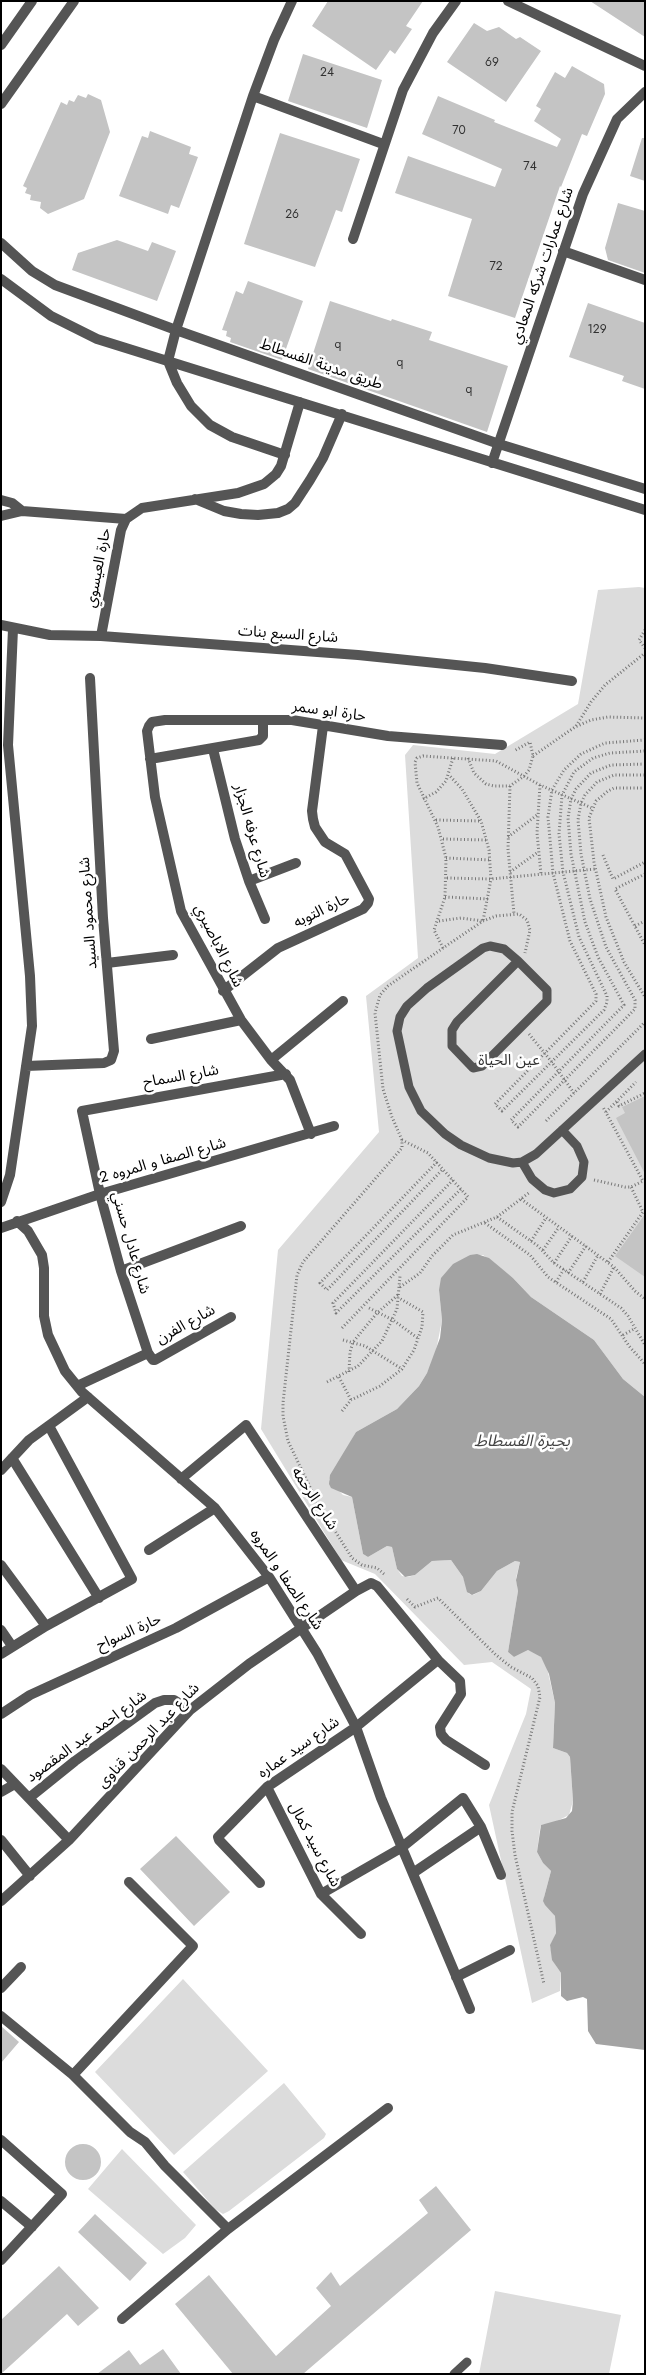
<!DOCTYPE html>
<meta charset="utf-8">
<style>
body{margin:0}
#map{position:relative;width:646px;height:2375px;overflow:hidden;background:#fff;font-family:Jost,sans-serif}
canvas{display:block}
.frame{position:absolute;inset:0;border:2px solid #000;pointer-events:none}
</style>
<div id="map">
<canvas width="646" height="2375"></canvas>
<div class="frame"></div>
</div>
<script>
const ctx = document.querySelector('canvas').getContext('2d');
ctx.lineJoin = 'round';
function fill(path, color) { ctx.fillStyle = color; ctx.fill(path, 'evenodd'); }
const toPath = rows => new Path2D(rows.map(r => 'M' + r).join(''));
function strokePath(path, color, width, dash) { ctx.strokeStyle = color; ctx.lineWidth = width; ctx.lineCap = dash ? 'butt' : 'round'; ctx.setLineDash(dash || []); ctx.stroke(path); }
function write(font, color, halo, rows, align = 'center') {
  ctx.font = font + ' Jost,"Noto Sans Arabic",sans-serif'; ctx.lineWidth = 5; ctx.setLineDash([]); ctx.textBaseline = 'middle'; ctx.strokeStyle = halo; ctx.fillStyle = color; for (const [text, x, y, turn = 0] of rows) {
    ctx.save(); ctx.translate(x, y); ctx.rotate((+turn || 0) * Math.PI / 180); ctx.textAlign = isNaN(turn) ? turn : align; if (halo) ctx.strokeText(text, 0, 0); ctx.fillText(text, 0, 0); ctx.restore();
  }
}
const green = toPath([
 [639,587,645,588,645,1397,623,1379,594,1340,531,1297,513,1278,483,1255,470,1255,439,1290,442,1320,435,1356,427,1373,419,1386,397,1409,356,1432,329,1480,343,1495,352,1497,363,1554,368,1557,387,1546,392,1547,397,1569,402,1576,408,1577,415,1575,432,1561,451,1560,463,1577,469,1594,473,1595,481,1591,497,1571,515,1561,520,1562,516,1578,518,1591,508,1652,514,1657,528,1650,536,1653,541,1657,547,1668,555,1703,553,1748,567,1753,570,1757,573,1801,569,1815,553,1823,541,1825,540,1828,537,1852,543,1863,551,1871,544,1897,555,1916,556,1933,550,1946,555,1964,561,1973,560,1991,532,2003,489,1805,526,1714,531,1689,492,1662,464,1665,375,1574,341,1560,261,1429,278,1250,379,1132,366,996,418,958,405,755,413,745,495,754,578,704,598,590],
 [183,1979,268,2071,174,2155,95,2072],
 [284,2083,326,2134,324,2138,229,2211,223,2214,215,2209,183,2172],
 [122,2149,196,2225,185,2238,163,2254,88,2189],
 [495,2291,621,2315,609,2374,479,2374]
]);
const water = toPath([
 [477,1254,489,1258,513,1278,531,1297,594,1340,623,1379,645,1397,645,2050,596,2044,588,2031,587,1999,583,1997,567,2001,561,1996,561,1973,552,1960,550,1945,556,1933,555,1916,545,1905,543,1901,551,1871,543,1863,537,1852,541,1825,566,1818,572,1811,573,1801,570,1757,567,1753,553,1748,555,1703,549,1674,541,1657,528,1650,514,1657,508,1652,518,1591,516,1580,520,1562,515,1561,497,1571,481,1591,472,1595,467,1592,463,1577,451,1560,432,1561,415,1575,405,1577,397,1569,392,1547,387,1546,368,1557,363,1554,352,1497,331,1488,329,1484,330,1475,356,1432,397,1409,419,1386,427,1373,440,1338,442,1320,439,1290,441,1278,453,1264,470,1255]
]);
const building = toPath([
 [328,1,423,1,406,26,412,29,395,54,390,50,376,70,312,26],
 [590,1,645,1,645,37],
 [474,23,487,31,499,27,516,39,520,37,541,51,506,102,447,62],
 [303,54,382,80,367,128,288,101],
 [572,66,604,84,605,94,587,136,582,134,561,187,560,186,515,318,448,296,472,219,395,193,408,156,495,187,502,169,422,134,438,96,495,120,494,122,557,147,561,139,534,121,541,109,536,106,555,72,565,78],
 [88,94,101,100,110,132,84,199,48,214,40,208,41,202,30,200,31,195,25,193,27,188,23,186,61,102,67,105,69,100,74,102,78,95,86,98],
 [150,131,191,147,189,154,198,157,179,208,171,205,168,214,119,196,142,136,148,138],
 [280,133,360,159,344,206,342,212,336,210,315,267,244,244],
 [642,138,645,138,645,181,630,176],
 [618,203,645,211,645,273,608,260,605,248],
 [117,240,148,251,152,242,176,251,157,301,72,270,78,253],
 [248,281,303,301,282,360,230,342,231,338,226,336,227,331,222,330,236,291,243,294],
 [330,301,391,321,392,319,432,332,429,340,508,366,487,432,308,369],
 [588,303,645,323,645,389,622,381,624,376,569,357],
 [645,1096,645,1174,616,1118,625,1113,622,1107],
 [645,1214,645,1277,615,1256],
 [176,1836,230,1892,194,1926,140,1869],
 [1,2026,19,2042,1,2063],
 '65 2162a18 18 0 1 1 36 0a18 18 0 1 1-36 0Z',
 [436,2186,471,2230,303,2374,233,2374,175,2304,209,2275,276,2356,331,2306,316,2288,331,2272,340,2286,428,2213,419,2200],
 [95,2214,147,2263,130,2281,78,2232],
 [59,2266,99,2308,78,2326,67,2314,1,2374,1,2320],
 [163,2349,181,2374,97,2374,129,2350,140,2365]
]);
const path = toPath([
 [645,630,639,640,645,648],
 [576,726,591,702,605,685,645,653],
 [645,740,605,743,581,754,564,770,552,790,548,817,553,873,570,941,596,994,596,1001,495,1104,502,1111,604,1010,607,1002,607,996,579,937,563,872,559,834,562,795,574,772,593,758,610,753,645,751],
 [533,756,575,727,591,720,608,717,645,718],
 [468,758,474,773,486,784,494,786,510,786,524,776,529,770,533,756,530,742,514,751],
 [645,764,611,765,591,773,576,789,571,799,568,818,571,854,585,922,598,957,624,1005,511,1120,518,1127,635,1009,635,1000,606,947,590,899,581,854,578,820,581,803,585,795,597,782,614,775,645,775],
 [540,785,537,833,541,874],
 [510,786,508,849,514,914],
 [645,788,614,788,608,791,596,801,589,818,594,862,606,917,624,962,645,997],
 [423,799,436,792,446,781,453,758],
 [436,820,481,821],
 [508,837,537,815],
 [443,839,487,840],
 [603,855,613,879,645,862],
 [446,858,491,860],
 [510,872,538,852],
 [645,874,615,889,645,945],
 [447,878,491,879,595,869],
 [445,897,489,899],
 [439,921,461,918,483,921,491,879,489,850,481,821,462,789,449,775],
 [635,926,645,921],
 [443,948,434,930,445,897,446,858,438,827,417,783,415,762,417,758,423,756,496,761,540,785,592,808],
 [529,1034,551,1061,574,1093],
 [617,1102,619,1106,645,1093],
 [606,1112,636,1082],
 [546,1121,645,1022],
 [437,1162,320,1283,327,1290,443,1169],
 [453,1180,333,1303,336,1313,461,1189],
 [594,1180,625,1187,631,1187,643,1181,603,1107],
 [521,1199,614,1267,635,1291,645,1299],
 [497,1217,538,1246,554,1263,621,1308,628,1316,645,1345],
 [485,1223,530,1255,548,1277,611,1319,629,1346,645,1364],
 [531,1241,546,1218],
 [543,1250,559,1227],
 [608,1262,643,1212,631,1187],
 [554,1263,572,1236],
 [568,1273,586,1246],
 [556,1282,564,1269],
 [583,1282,598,1255],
 [400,1287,420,1273,432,1256,453,1235,497,1217,530,1192],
 [600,1294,614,1267],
 [369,1308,393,1320,419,1339],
 [342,1328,468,1197,428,1153,402,1140],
 [623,1335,634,1329],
 [343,1340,365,1346,402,1369],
 [349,1372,350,1352,353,1342,377,1313,399,1294],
 [339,1377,351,1400],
 [327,1382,358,1366,382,1341,397,1309,400,1276],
 [342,1411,351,1400,380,1386,402,1369,414,1350,422,1327,423,1312,399,1298],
 [384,1574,377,1568,362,1565,352,1558,318,1504,288,1441,283,1416,283,1403,297,1275,303,1262,402,1148,402,1140,392,1117,383,1089,375,1013,380,995,388,986,443,948,483,921,496,916,519,914,527,920,530,930,525,953],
 [407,1599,415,1607,438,1598,496,1655,511,1667,532,1678,538,1686,540,1697,512,1812,512,1831,515,1855,544,1984]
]);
const service = toPath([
 [518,961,504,949,490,946,483,948,427,988,407,1006,400,1017,397,1031,409,1087,421,1111,445,1134,461,1145,489,1158,513,1163,522,1162,536,1154,645,1054],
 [518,961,547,990,547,1001,482,1066,473,1068,452,1046,452,1030,457,1022,518,961],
 [522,1162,532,1179,545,1190,554,1193,570,1189,582,1177,584,1162,577,1146,562,1130],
 [454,2374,467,2362]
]);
const minor = toPath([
 [508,1,645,66],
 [1,45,32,1],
 [253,96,383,144],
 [1,104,74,1],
 [353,239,403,90,433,33,456,1],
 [1,243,32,271,55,285,176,330,499,444,645,489],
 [563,251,645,280],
 [1,279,51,316,97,339,645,510],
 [285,455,232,437,210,425,191,406,177,383,168,361,176,330,253,96,274,40,292,1],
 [492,463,583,194,617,119,645,92],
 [195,499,224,511,241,514,258,515,278,513,288,509,295,503,310,480,323,458,342,414],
 [1,500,12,503,22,511],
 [1,516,22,511,126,519],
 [1,625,50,635,101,636,358,655,485,668,572,681],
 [101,636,121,530,126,519,142,508,238,493,264,484,276,474,281,466,300,402],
 [213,749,235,839,249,881,265,919],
 [150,759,259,740,263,736,263,720],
 [249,881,296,863],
 [107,963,173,955],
 [223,991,278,948,363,909,368,903,369,899,345,854,325,842,315,827,313,819,312,811,323,726],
 [151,1039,241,1020],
 [271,1060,343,1001],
 [26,1066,104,1063,111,1060,114,1051,103,918,90,678],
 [311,1134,290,1080,271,1060,241,1020,181,911,155,797,147,731,149,726,152,722,165,720,292,720,388,736,502,745],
 [1,1202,10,1175,32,1026,30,976,8,745,13,629],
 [17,1221,28,1231,42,1255,44,1268,44,1316,48,1335,65,1371,82,1392,215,1508,269,1577,317,1653,356,1727,381,1798,470,2009],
 [1,1228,100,1194,334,1126],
 [121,1271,241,1226],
 [148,1353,121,1271,100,1194,82,1111,286,1074],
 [77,1386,148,1353,153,1360,155,1360,231,1317],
 [12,1458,99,1598],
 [1,1470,29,1440,88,1397],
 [181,1479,246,1425,356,1591],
 [149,1550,215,1508],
 [1,1565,46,1626],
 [1,1630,12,1646],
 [1,1654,46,1626,132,1579,49,1426],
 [1,1714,30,1695,176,1628,269,1577],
 [1,1769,69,1840],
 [267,1787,321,1894,361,1934],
 [1,1792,15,1784],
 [29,1798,75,1761,155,1703,164,1700,174,1700,190,1710],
 [1,1840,30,1876],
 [413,1873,481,1827],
 [260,1883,219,1840,218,1837,220,1835,267,1787,356,1727,438,1660],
 [321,1894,401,1848,463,1798,481,1827,501,1875],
 [1,1901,69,1840,190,1710,249,1664,356,1591,371,1583,377,1586,438,1660,460,1681,461,1694,440,1727,441,1734,446,1740,485,1765],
 [456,1977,510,1950],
 [1,1988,21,1967],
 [1,2016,73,2075,130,2132,145,2142,165,2166,228,2229],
 [73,2075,193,1946,129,1882],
 [1,2140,62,2194,1,2260],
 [1,2201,32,2227],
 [122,2319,228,2229,388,2108]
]);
const numberNames = [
 ["69",492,63],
 ["24",327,73],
 ["70",459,131],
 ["74",530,167],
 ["26",292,215],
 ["72",496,267],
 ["129",597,330],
 ["q",338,345],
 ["q",400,363],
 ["q",469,390]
];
const streetNames = [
 ["شارع عمارات شركه المعادي",543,266,-71],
 ["طريق مدينة الفسطاط",321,365,19],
 ["حارة العيسوي",99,568,-79],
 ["شارع السبع بنات",288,635,4],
 ["حارة ابو سمر",329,712,8],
 ["شارع عرفه الجزار",251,831,74],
 ["حارة التوبه",322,911,-26],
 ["شارع محمود السيد",89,913,-94],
 ["شارع الاباصيري",218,946,63],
 ["شارع السماح",181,1077,-10],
 ["شارع الصفا و المروه 2",163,1161,-16],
 ["شارع عادل حسني",130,1243,74],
 ["شارع الفرن",186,1325,-29],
 ["شارع الرحمه",314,1499,57],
 ["شارع الصفا و المروه",286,1580,56],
 ["حارة السواح",129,1633,-24],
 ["شارع عبد الرحمن قناوى",149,1736,-46],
 ["شارع احمد عبد المقصود",87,1737,-36],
 ["شارع سيد عماره",299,1748,-35],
 ["شارع سيد كمال",314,1845,62]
];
const parkNames = [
 ["عين الحياة",509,1061]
];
const waterNames = [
 ["بحيرة الفسطاط",522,1442]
];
fill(green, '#dcdcdc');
fill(water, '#a3a3a3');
fill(building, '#c4c4c4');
strokePath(path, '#777', 3, [1, 2.5]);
strokePath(service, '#555', 9);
strokePath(minor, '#555', 10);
write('12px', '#313131', null, numberNames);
write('15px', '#000', '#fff', streetNames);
write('15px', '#333', '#fff', parkNames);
write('italic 16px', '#444', '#fff', waterNames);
</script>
